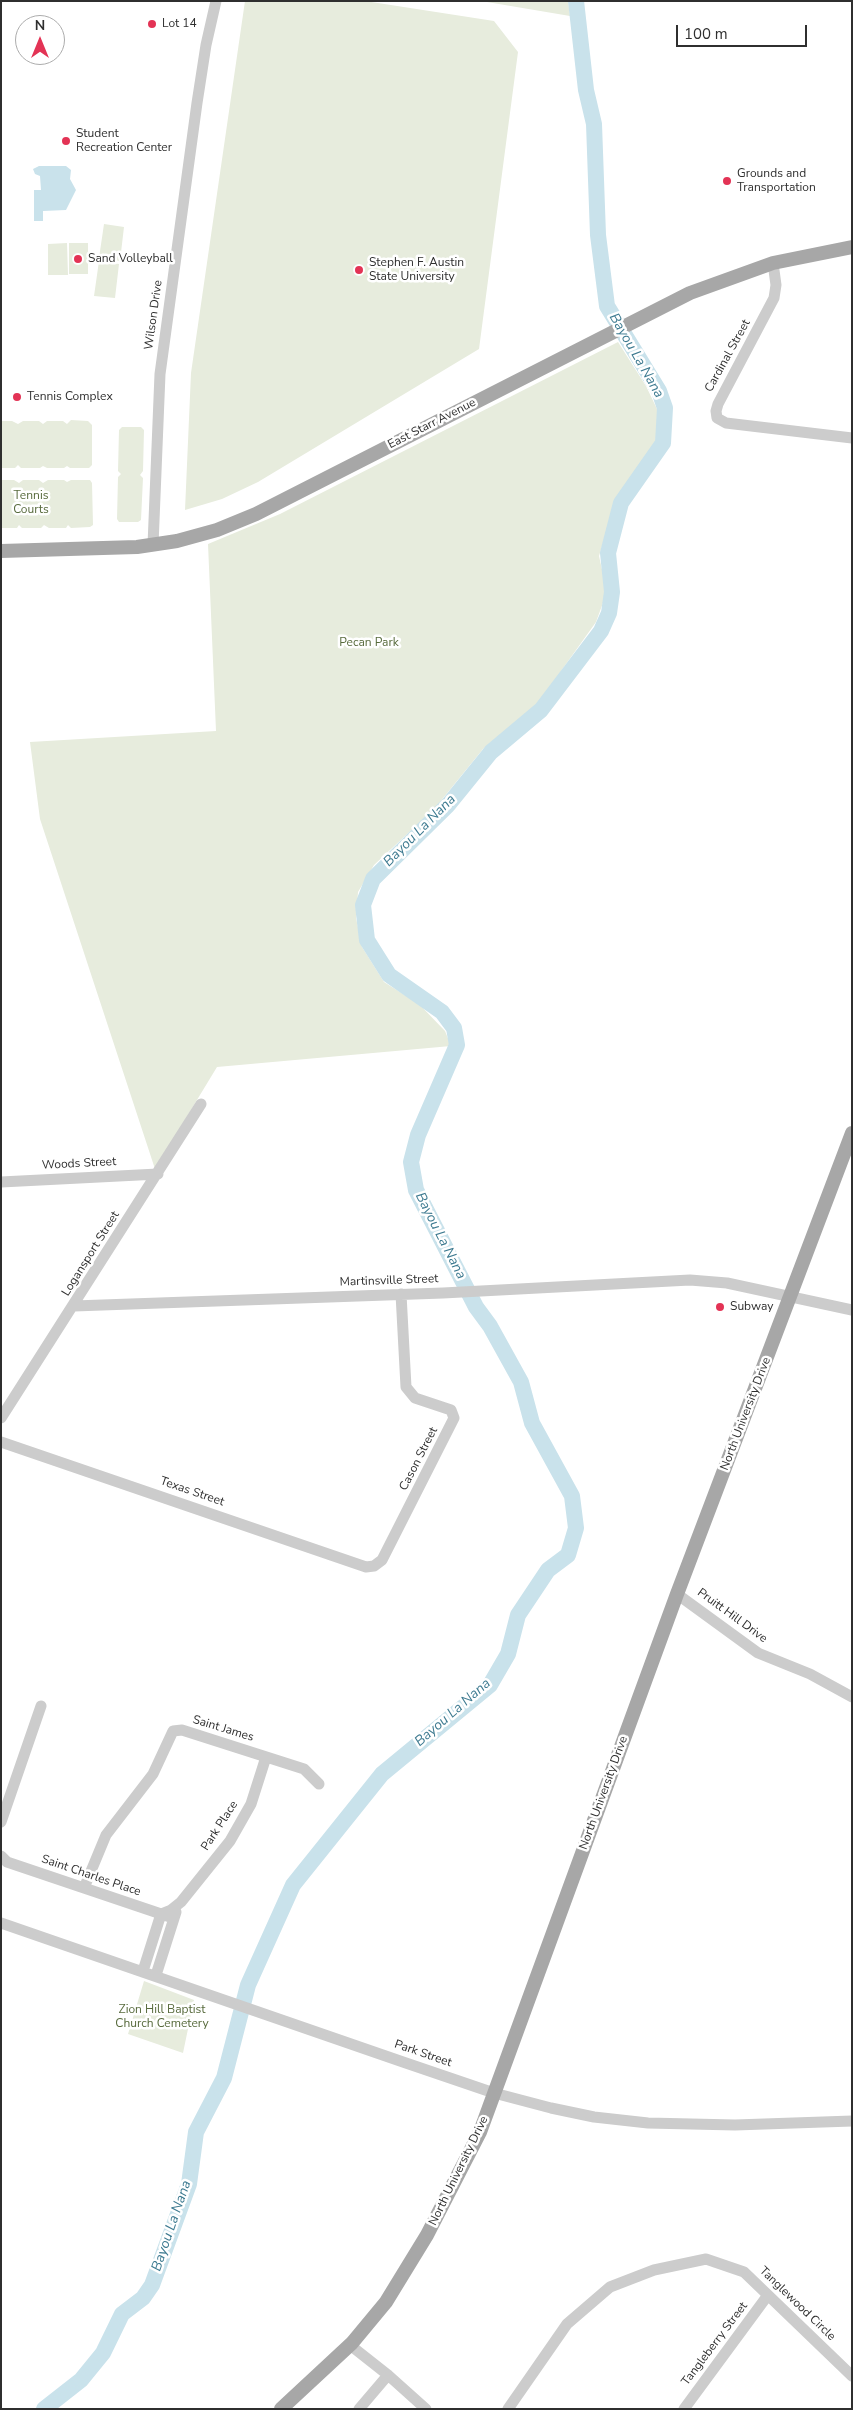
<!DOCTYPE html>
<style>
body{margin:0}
#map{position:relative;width:853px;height:2410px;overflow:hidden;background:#fff;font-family:"Nunito Sans",sans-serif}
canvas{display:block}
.frame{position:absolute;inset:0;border:2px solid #2f2f2f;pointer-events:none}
.north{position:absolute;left:15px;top:15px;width:50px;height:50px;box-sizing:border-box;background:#fff;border:1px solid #acacac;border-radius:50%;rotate:0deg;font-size:14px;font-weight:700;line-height:20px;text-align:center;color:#2f2f2f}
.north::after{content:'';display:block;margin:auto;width:18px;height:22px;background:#e33355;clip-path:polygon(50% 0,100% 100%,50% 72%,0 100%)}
.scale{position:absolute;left:676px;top:25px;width:131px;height:22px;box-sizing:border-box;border:2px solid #2f2f2f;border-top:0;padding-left:6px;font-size:15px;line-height:18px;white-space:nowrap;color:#2f2f2f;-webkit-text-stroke:4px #fff;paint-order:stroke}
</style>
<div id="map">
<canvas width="853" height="2410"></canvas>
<div class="frame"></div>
<div class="north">N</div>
<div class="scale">100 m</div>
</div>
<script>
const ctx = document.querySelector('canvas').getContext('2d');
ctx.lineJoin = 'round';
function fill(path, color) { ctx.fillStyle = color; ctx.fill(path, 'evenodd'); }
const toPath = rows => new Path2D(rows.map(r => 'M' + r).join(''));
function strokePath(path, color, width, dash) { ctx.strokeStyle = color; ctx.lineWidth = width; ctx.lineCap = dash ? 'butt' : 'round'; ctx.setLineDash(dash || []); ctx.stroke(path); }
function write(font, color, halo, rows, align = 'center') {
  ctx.font = font + ' "Nunito Sans",sans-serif'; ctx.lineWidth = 5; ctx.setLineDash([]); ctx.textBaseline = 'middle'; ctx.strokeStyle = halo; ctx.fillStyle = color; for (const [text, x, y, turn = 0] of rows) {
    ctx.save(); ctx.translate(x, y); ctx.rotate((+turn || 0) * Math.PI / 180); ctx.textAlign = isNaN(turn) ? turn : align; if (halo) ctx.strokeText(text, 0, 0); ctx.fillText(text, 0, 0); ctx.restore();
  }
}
const green = toPath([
 [245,1,365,1,494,21,518,52,479,349,258,482,222,499,185,510,191,373],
 [481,1,568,1,570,16],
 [104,224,124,227,120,261,99,258],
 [67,243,68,275,48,275,48,244],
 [69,243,88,243,88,274,69,274],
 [99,261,119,264,115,298,94,296],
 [618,342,646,386,657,409,657,437,655,447,616,500,599,556,605,583,604,600,596,622,561,671,554,687,534,708,483,749,435,808,374,865,358,892,356,918,362,947,384,982,419,1004,445,1031,451,1046,217,1067,155,1169,40,819,30,742,216,731,208,544,280,514],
 [71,420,88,421,92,425,92,465,89,468,70,468,67,466,64,468,47,468,43,466,40,468,21,468,18,465,15,468,1,468,1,421,12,421,18,424,23,421,39,421,43,424,47,421,63,421,67,424],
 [122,427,141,427,144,430,143,471,140,475,143,478,141,520,138,522,119,522,117,519,118,477,121,474,118,471,119,430],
 [1,480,14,480,19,483,23,480,39,480,43,483,48,480,64,480,67,482,71,480,90,480,92,483,93,525,90,527,71,528,68,525,66,528,49,528,44,525,41,528,22,528,19,525,17,528,1,528],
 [144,1981,194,2000,183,2053,128,2034]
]);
const water = toPath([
 [66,166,71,170,70,179,76,190,66,210,43,211,43,221,34,221,34,190,41,190,40,176,35,174,33,169,39,166]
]);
const river = toPath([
 [44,2409,81,2380,103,2353,122,2314,143,2298,152,2285,189,2184,196,2132,224,2078,248,1985,293,1885,382,1774,490,1685,508,1654,518,1615,548,1570,568,1555,576,1528,572,1496,532,1423,521,1382,490,1326,476,1307,416,1190,411,1162,418,1135,457,1045,454,1028,442,1012,389,975,367,940,363,905,373,879,448,805,491,752,541,710,601,631,609,613,612,592,608,553,621,503,663,443,665,408,659,391,607,306,598,235,594,124,586,90,576,1]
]);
const minor = toPath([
 [773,263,776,285,774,298,718,404,716,411,717,418,726,423,852,438],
 [153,545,160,374,197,103,206,45,216,1],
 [1,1182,158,1174],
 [74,1306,443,1293,690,1280,727,1283,852,1310],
 [1,1418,201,1104],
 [1,1442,366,1567,374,1566,382,1560,454,1418,451,1410,415,1398,406,1387,401,1294],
 [677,1594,758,1653,810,1674,852,1697],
 [1,1822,41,1706],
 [1,1856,7,1862,173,1918],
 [84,1888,106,1835,153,1774,173,1731,182,1730,304,1769,319,1784],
 [1,1923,403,2062,494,2093,551,2108,594,2117,648,2123,735,2125,852,2121],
 [143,1971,161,1914,171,1910,181,1902,230,1841,251,1804,266,1757],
 [156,1975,176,1912],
 [350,2345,388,2375,426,2409],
 [359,2409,388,2375],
 [508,2409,567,2324,610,2287,654,2270,706,2259,744,2272,852,2376],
 [684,2409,768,2295]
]);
const major = toPath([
 [1,551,137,547,177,541,217,530,256,514,690,293,773,263,852,247],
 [281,2409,352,2343,386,2302,427,2235,480,2132,677,1594,852,1133]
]);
const markers = [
 [152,24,5,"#e33355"],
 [66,141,5,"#e33355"],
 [727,181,5,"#e33355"],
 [78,259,5,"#e33355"],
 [359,270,5,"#e33355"],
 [17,397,5,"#e33355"],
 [720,1307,5,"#e33355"]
];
const poiNames = [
 ["Lot 14",162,24],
 ["Student",76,134],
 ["Recreation Center",76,148],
 ["Grounds and",737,174],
 ["Transportation",737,188],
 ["Sand Volleyball",88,259],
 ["Stephen F. Austin",369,263],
 ["State University",369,277],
 ["Tennis Complex",27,397],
 ["Subway",730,1307]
];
const streetNames = [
 ["Wilson Drive",154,315,-82],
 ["Cardinal Street",728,356,-61],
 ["East Starr Avenue",432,424,-27],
 ["Woods Street",79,1164,-3],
 ["Logansport Street",91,1254,-58],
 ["Martinsville Street",389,1281,-2],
 ["North University Drive",746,1414,-69],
 ["Cason Street",419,1459,-63],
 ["Texas Street",192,1492,19],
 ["Pruitt Hill Drive",732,1616,36],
 ["Saint James",223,1729,17],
 ["North University Drive",604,1793,-70],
 ["Park Place",220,1826,-57],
 ["Saint Charles Place",91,1876,19],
 ["Park Street",423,2054,19],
 ["North University Drive",459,2171,-64],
 ["Tanglewood Circle",797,2304,44],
 ["Tangleberry Street",715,2344,-53]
];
const parkNames = [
 ["Tennis",31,496],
 ["Courts",31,510],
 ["Pecan Park",369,643],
 ["Zion Hill Baptist",162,2010],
 ["Church Cemetery",162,2024]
];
const waterNames = [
 ["Bayou La Nana",636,356,60],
 ["Bayou La Nana",420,831,-45],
 ["Bayou La Nana",440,1236,63],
 ["Bayou La Nana",453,1713,-41],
 ["Bayou La Nana",172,2226,-71]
];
fill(green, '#e7ecdd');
fill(water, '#c9e2eb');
strokePath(river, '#c9e2eb', 16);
strokePath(minor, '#ccc', 11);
strokePath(major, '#a7a7a7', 14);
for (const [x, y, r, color] of markers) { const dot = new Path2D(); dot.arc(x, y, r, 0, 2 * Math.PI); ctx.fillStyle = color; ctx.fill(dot); strokePath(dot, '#fff', 2); }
write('12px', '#2f2f2f', '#fff', poiNames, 'left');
write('12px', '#2f2f2f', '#fff', streetNames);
write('12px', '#576a3c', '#fff', parkNames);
write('italic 14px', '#3d7a90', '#fff', waterNames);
</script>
